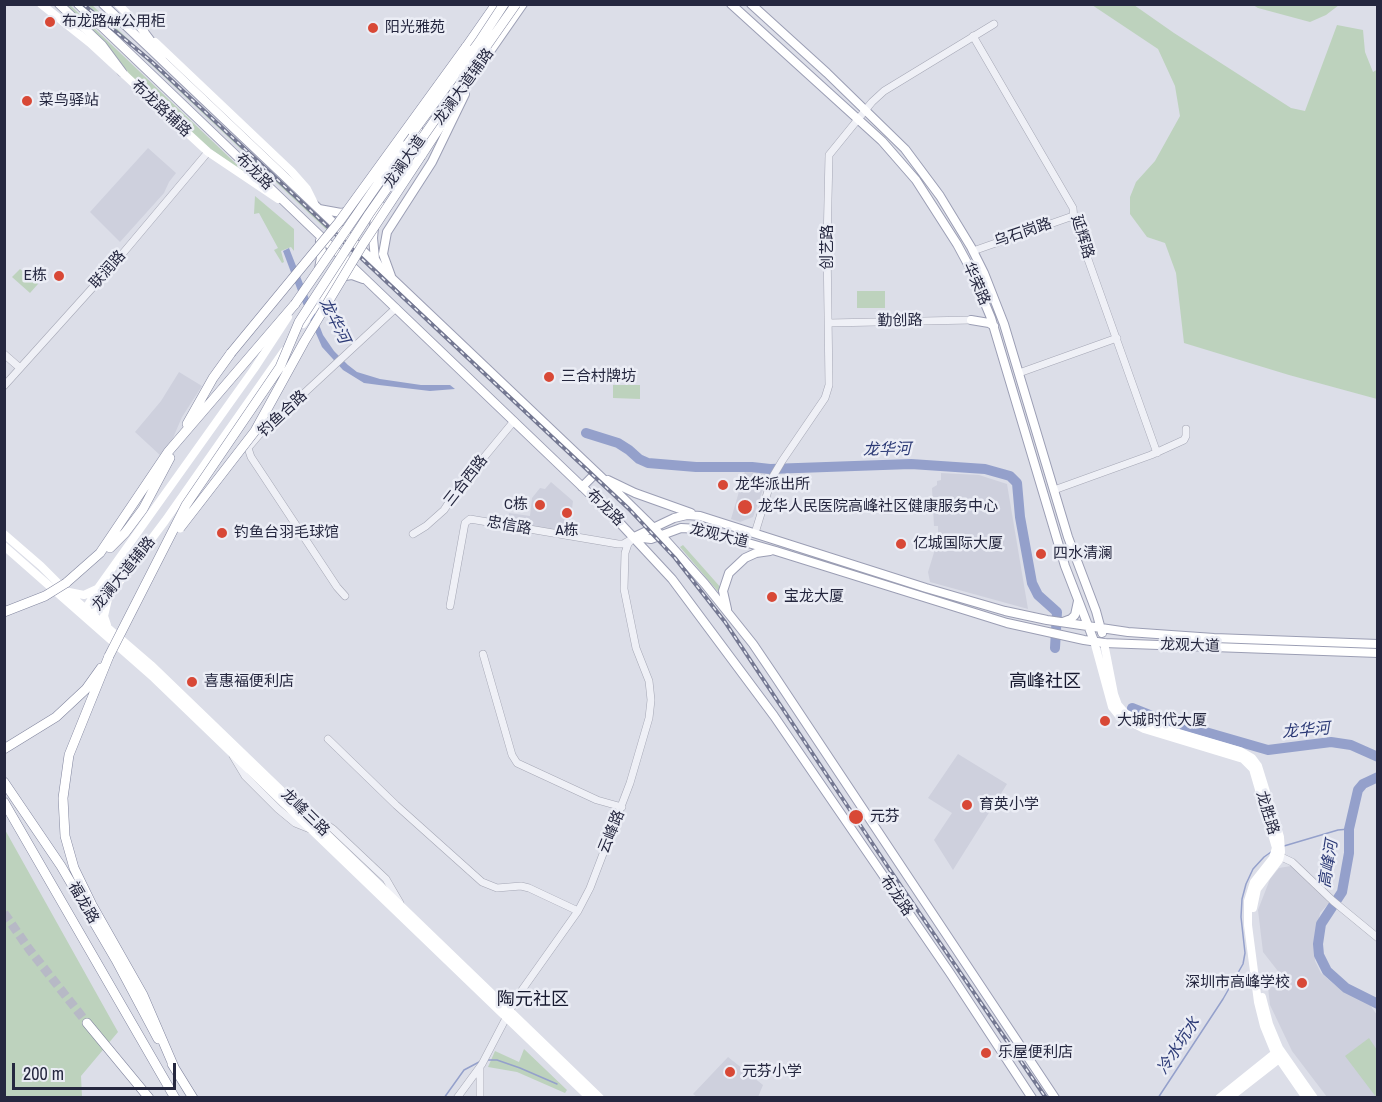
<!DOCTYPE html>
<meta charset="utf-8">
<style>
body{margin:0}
#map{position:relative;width:1382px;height:1102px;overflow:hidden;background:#dcdee8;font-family:"Archivo Narrow",sans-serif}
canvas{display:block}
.frame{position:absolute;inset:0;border:6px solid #25273f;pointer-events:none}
.scale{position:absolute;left:12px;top:1063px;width:164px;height:27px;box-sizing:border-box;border:3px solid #25273f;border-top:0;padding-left:8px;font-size:18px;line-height:21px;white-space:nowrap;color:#25273f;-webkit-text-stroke:4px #ebedf5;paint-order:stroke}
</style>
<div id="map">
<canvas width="1382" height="1102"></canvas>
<div class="frame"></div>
<div class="scale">200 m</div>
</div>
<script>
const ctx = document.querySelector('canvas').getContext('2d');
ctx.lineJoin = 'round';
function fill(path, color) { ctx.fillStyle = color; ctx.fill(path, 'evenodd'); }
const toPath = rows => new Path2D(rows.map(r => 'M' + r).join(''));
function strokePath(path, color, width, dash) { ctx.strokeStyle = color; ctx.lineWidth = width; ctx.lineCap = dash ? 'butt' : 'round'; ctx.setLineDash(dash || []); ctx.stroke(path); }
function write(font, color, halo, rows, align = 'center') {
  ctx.font = font + ' "Archivo Narrow","Noto Sans SC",sans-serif'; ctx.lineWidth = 5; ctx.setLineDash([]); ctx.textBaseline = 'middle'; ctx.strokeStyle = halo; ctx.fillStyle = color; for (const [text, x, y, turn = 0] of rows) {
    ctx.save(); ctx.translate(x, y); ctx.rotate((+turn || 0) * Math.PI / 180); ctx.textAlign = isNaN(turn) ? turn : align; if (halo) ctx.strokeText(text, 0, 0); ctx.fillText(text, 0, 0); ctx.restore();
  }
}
const built = toPath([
 [148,148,176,173,169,182,164,193,120,242,90,212],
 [179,372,202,386,182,417,173,438,161,456,135,432,161,401],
 [745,471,769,473,753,517,740,522,731,519],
 [941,473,979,475,1007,484,1028,609,930,582,928,572,936,546,934,545,934,535,938,534,938,526,934,526,932,488,937,485,937,481,941,480],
 [551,482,573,501,569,532,508,524,509,513,530,516,532,498,540,488,545,489],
 [958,754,1007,784,953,870,934,840,952,813,928,798],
 [1291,866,1329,903,1320,913,1314,944,1315,961,1321,973,1335,985,1370,1005,1377,1015,1377,1097,1327,1097,1292,1051,1270,1005,1268,987,1281,975,1263,952,1258,910,1270,879,1279,868],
 [728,1057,763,1085,758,1097,697,1097,693,1094]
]);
const green = toPath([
 [62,5,70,5,253,180,200,141,131,76,107,45],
 [88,5,92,5,331,231,329,232],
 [1092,5,1134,5,1174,33,1291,108,1305,111,1337,25,1363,30,1365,52,1373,72,1378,69,1377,399,1289,375,1184,343,1176,273,1165,243,1147,237,1130,214,1130,197,1136,182,1155,161,1180,116,1175,86,1158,49],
 [1253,5,1339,5,1326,15,1310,22,1258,8],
 [255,196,294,229,294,251,291,247,281,251,284,262,282,263,274,250,278,248,259,213,254,214],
 [20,269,38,284,30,293,12,277],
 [857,291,885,291,885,308,857,308],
 [613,385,640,385,640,399,613,398],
 [683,545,722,589,721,595,680,547],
 [4,828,118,1032,81,1076,82,1097,5,1097],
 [1369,1038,1377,1050,1376,1097,1345,1056],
 [524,1049,567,1090,565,1093,517,1072,488,1067,495,1051,519,1062]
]);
const water = toPath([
 [289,248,323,335,334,351,348,365,357,372,380,379,421,385,450,385,455,389,430,391,379,385,364,383,343,370,322,347,301,299,283,251]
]);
const stream = toPath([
 [1284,846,1338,830,1349,829],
 [488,1060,497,1060,520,1068,557,1084],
 [444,1098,464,1070,481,1061],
 [1158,1098,1223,999,1243,964,1245,953,1241,917,1242,899,1246,884,1253,869,1264,857,1271,852]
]);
const river = toPath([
 [586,433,618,443,629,450,639,459,648,463,696,467,752,467,770,469,911,464,985,469,1010,476,1017,483,1020,517,1032,583,1038,595,1057,612,1055,648],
 [1132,708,1157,718,1268,750,1331,742,1351,745,1378,757],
 [1378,777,1363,784,1358,790,1349,829,1349,853,1342,892,1321,924,1318,944,1319,955,1327,971,1346,988,1378,1004]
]);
const trunkTunnel = toPath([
 [4,913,29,949,87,1023]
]);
const tertiary = toPath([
 [973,36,1073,208,1074,220,1157,453],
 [973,251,1073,216],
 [829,323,971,320],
 [4,354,20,368],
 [1019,373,1117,338],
 [4,386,113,265,208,152],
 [1054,490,1151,455,1184,440,1186,436,1186,429],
 [755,533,772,478,782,461,825,398,829,385,827,244,829,155,872,102,884,91,994,24],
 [413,534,426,526,444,510,469,472,476,467,514,421],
 [345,596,337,587,251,457,248,448,259,435,396,308],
 [450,606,465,523,470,519,618,544,623,544,630,540],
 [483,654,512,755,517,763,597,800,622,807],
 [328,739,396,805,482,882,497,888,521,886,529,888,578,911],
 [233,756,245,776,278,809,295,823,310,829],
 [299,805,333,829,386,879,400,903],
 [1277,855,1292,862,1333,901,1378,938],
 [457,1098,482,1064,517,997,578,911,590,888,630,783,649,718,651,700,649,681,636,648,624,589,625,553,628,544,634,537],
 [480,1098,480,1067]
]);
const secondary = toPath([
 [41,4,90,43,208,152,278,199],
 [118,4,144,31],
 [155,42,292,172,307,189,314,203],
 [303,324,346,259],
 [4,534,41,566,72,597,151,665,600,1098],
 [4,546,154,678,590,1098],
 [69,592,84,595,97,589],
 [85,610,98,588,254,369,288,317],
 [89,615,93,614,108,597,165,521,284,351],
 [107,625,104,616,108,599],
 [1094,641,1112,707,1120,717,1144,729,1243,759,1253,769,1276,848,1273,858,1254,882,1248,901,1248,925,1258,1002,1264,1026,1275,1053,1306,1098],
 [1104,643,1114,694,1118,705,1125,713,1145,723,1240,751,1252,758,1258,766,1280,837,1281,852,1279,860,1257,889,1253,908],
 [1262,997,1269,1024,1279,1048,1314,1098],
 [1219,1098,1275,1053,1280,1052],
 [1229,1098,1279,1059,1281,1055]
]);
const primary = toPath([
 [59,4,102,45,122,72],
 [78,4,619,522,672,579,774,716,950,973,1032,1098],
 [103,4,619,494,662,536,705,584,753,644,776,678,1055,1098],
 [731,4,882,141,916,180,957,244,971,270,991,318,1065,566,1094,641],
 [751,4,827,73,905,149,940,196,971,247,984,273,1004,324,1068,537,1096,611,1102,633],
 [141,28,162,56],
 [459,96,523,4],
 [401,152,418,129],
 [319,209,341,213,358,209,363,205],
 [379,266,375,259,373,238,375,217,380,205],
 [319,269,322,251,320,241],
 [391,276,383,254,387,232,432,162,465,94],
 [328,287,345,276,352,275,363,279],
 [971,320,989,323,994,326],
 [608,480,635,493,691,513],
 [582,487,596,473],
 [634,537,674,518,687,515,700,516,926,588,1005,611,1047,620,1128,632,1214,638,1378,644],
 [635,537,651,539,681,528,699,529,776,551,1007,623,1084,640,1104,643,1378,653],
 [727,609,723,591,729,573,745,558,756,553,770,551],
 [1063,622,1071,619,1075,615,1078,601]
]);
const trunk = toPath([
 [466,47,496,4],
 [421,156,462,93],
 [187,424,213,378,231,353],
 [110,548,125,533,143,509,170,458],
 [66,583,100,553,168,452,295,304],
 [109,656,69,755,63,798,65,836,74,868,92,905,143,995,174,1067],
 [4,749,56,717,86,689,101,668],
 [4,782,61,866,116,960,158,1039],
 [4,802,175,1098],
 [87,1023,149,1098],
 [172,1064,193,1098]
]);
const rail = toPath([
 [83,4,152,62,629,509,675,558,725,622,890,870,1046,1098]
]);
const trunkBridge = toPath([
 [413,132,479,42,504,4],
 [295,304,404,146],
 [231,353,339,222,466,47],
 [180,528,255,431,304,342,363,244,421,156],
 [4,612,45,596,66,583],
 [109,656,186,505,280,367,299,322,369,214,516,4]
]);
const markers = [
 [50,22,6,"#d84836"],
 [373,28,6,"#d84836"],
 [27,101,6,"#d84836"],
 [59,276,6,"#d84836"],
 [549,377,6,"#d84836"],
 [723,485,6,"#d84836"],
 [540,505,6,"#d84836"],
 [745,507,8,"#d84836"],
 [567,513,6,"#d84836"],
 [222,533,6,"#d84836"],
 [901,544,6,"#d84836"],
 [1041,554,6,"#d84836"],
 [772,597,6,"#d84836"],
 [192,682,6,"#d84836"],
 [1105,721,6,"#d84836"],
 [967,805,6,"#d84836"],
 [856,817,8,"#d84836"],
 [1302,983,6,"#d84836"],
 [986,1053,6,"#d84836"],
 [730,1072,6,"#d84836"]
];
const poiNames = [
 ["布龙路4#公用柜",62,22],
 ["阳光雅苑",385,28],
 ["菜鸟驿站",39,101],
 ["E栋",47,276,"right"],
 ["三合村牌坊",561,377],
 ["龙华派出所",735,485],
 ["C栋",528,505,"right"],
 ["龙华人民医院高峰社区健康服务中心",758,507],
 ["A栋",567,531,"center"],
 ["钓鱼台羽毛球馆",234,533],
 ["亿城国际大厦",913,544],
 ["四水清澜",1053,554],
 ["宝龙大厦",784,597],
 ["喜惠褔便利店",204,682],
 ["大城时代大厦",1117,721],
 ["育英小学",979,805],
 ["元芬",870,817],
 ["深圳市高峰学校",1290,983,"right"],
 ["乐屋便利店",998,1053],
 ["元芬小学",742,1072]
];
const streetNames = [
 ["龙澜大道辅路",464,87,-54],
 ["布龙路辅路",161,109,43],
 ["龙澜大道",405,162,-55],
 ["布龙路",254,172,44],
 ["乌石岗路",1023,233,-19],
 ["延辉路",1082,237,73],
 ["创艺路",828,247,-90],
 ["联润路",108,270,-48],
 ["华荣路",976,284,66],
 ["勤创路",900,321,-1],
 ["钓鱼合路",283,414,-43],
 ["三合西路",466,481,-52],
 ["布龙路",605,508,44],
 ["忠信路",509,526,10],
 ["龙观大道",719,536,14],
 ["龙澜大道辅路",124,574,-51],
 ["龙观大道",1190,646,2],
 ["龙峰三路",305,813,44],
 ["龙胜路",1267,813,73],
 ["云峰路",612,832,-68],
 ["布龙路",896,896,55],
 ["福龙路",83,903,60]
];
const waterNames = [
 ["龙华河",334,321,64],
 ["龙华河",887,450,-1],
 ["龙华河",1306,731,-5],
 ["高峰河",1329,864,-81],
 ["冷水坑水",1179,1046,-57]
];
const quarterNames = [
 ["高峰社区",1045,682],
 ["陶元社区",533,1000]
];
fill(built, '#ced0dd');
fill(green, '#bdd2bd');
fill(water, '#94a0cb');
strokePath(stream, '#94a0cb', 1.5);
strokePath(river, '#94a0cb', 10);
strokePath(trunkTunnel, '#b7b9c6', 9, [9, 4.5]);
strokePath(tertiary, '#a5a7b5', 8);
strokePath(primary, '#9b9eb4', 10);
strokePath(trunk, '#82869f', 10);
strokePath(tertiary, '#eff0f6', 7);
strokePath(secondary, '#fff', 8);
strokePath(primary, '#fff', 8);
strokePath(trunk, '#fff', 9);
strokePath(rail, '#747892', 4);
strokePath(rail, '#ebedf5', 1.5, [4.5]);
strokePath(trunkBridge, '#82869f', 10, []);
strokePath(trunkBridge, '#fff', 9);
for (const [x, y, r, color] of markers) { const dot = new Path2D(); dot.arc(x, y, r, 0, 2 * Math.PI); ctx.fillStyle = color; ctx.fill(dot); strokePath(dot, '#ebedf5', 2); }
write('15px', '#25273f', '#ebedf5', poiNames, 'left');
write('15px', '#25273f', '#ebedf5', streetNames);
write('italic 16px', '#2c3a76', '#ebedf5', waterNames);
write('18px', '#17192f', '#ebedf5', quarterNames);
</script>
